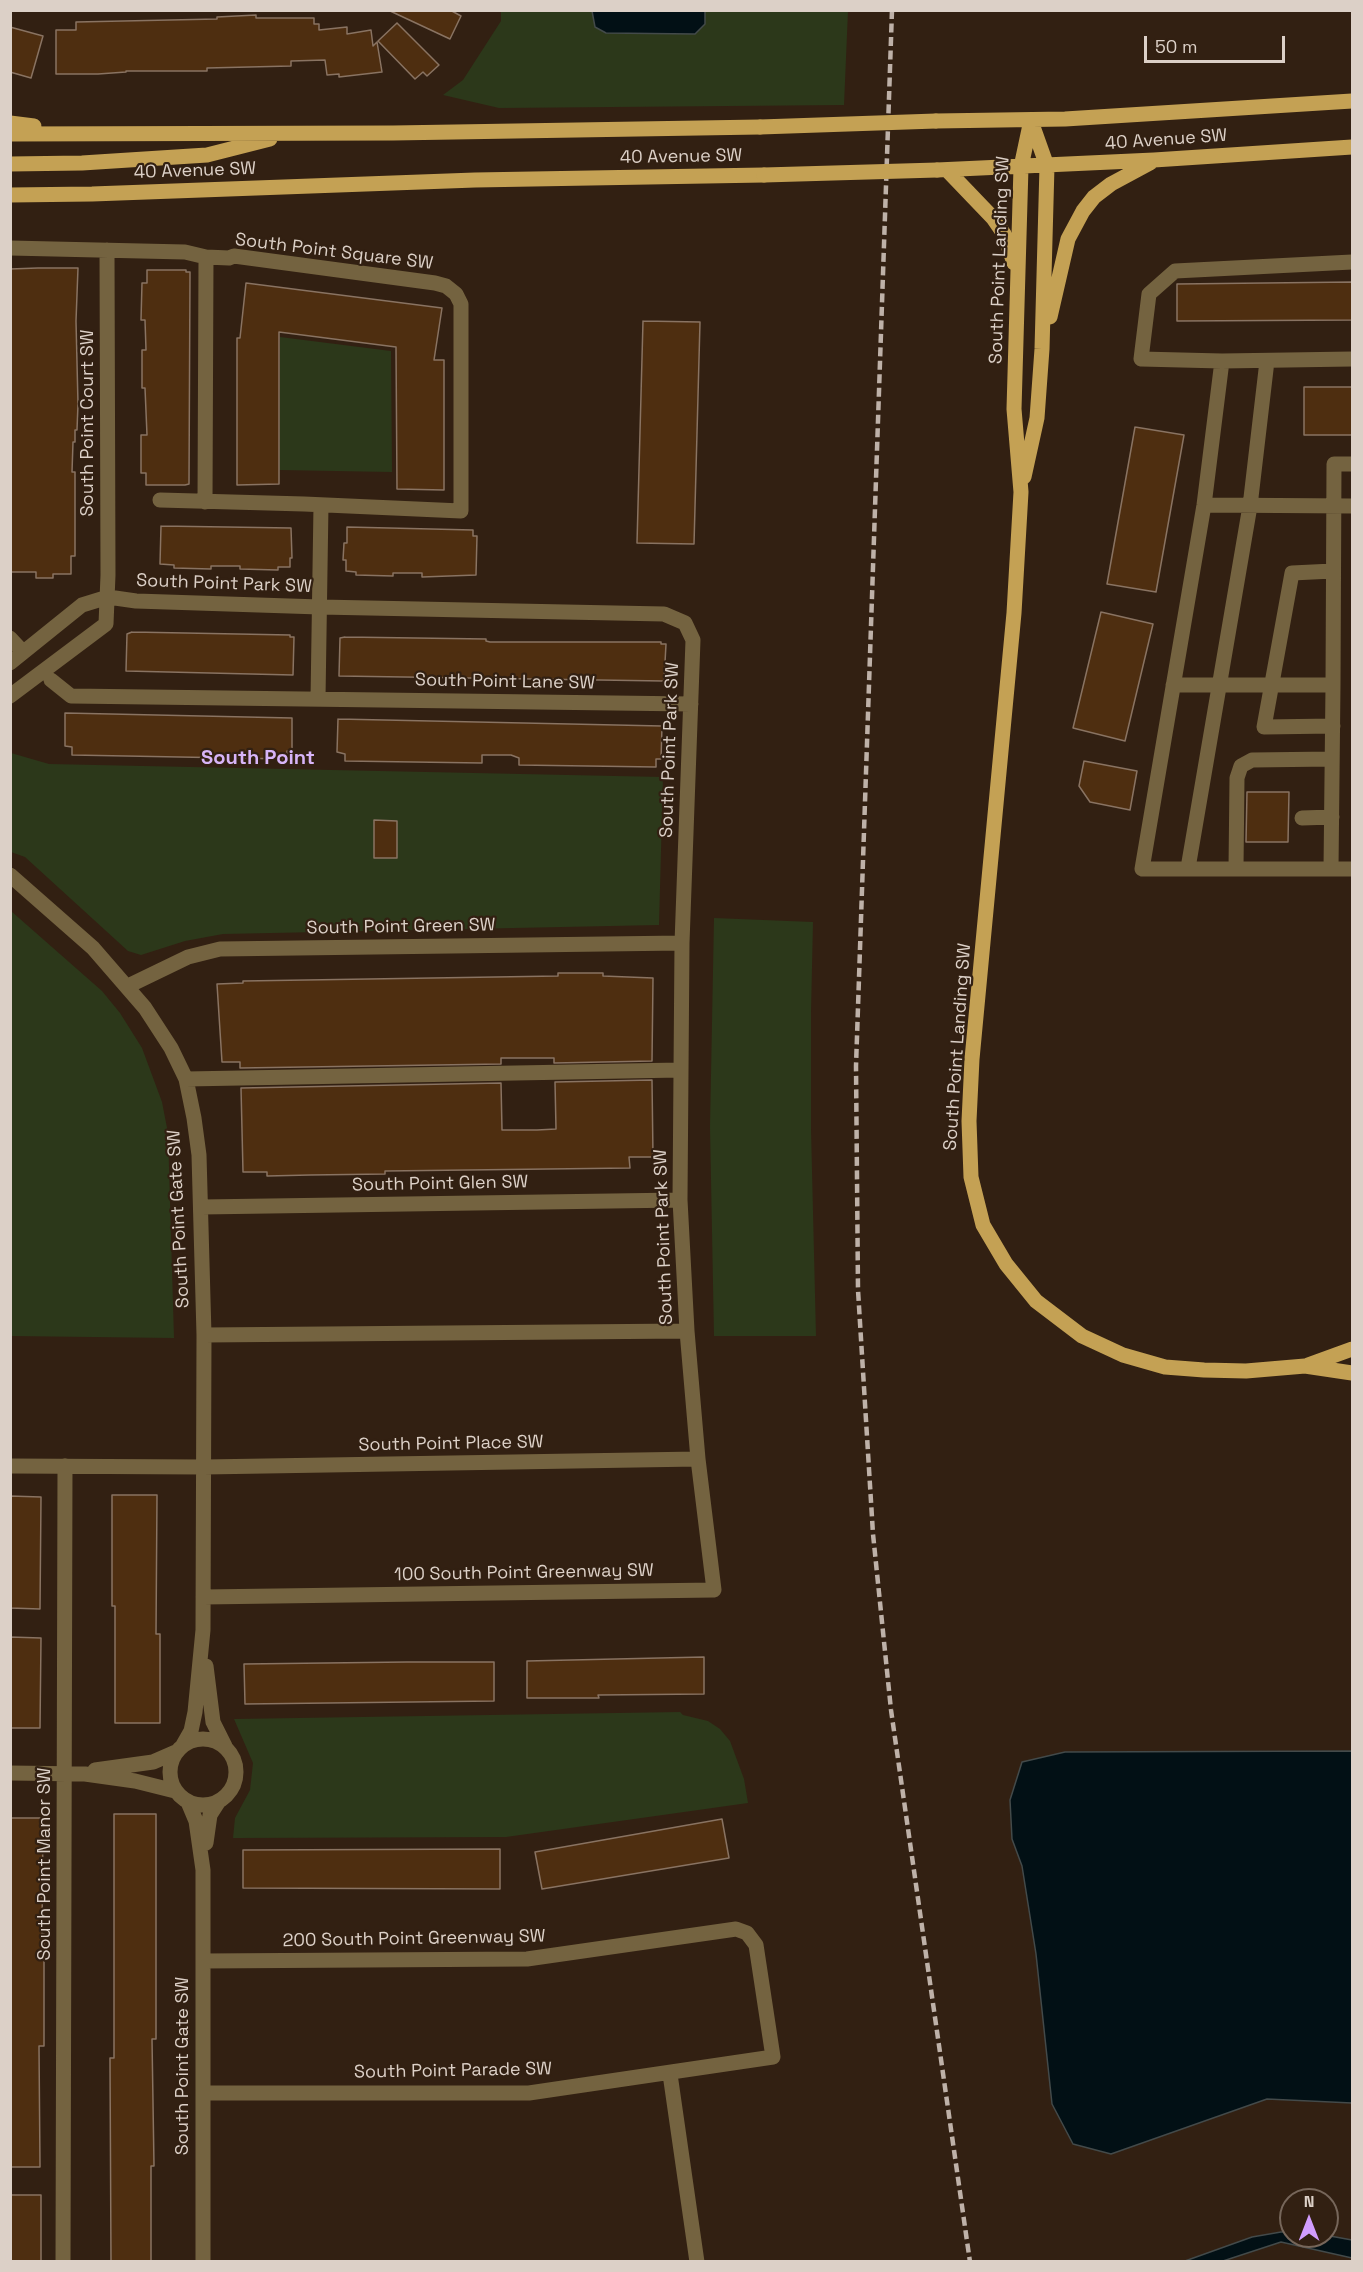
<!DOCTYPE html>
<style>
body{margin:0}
#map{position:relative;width:1363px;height:2272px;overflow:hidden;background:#322012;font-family:"Space Grotesk",sans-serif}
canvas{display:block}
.frame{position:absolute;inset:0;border:12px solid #dcd0c7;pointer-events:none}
.north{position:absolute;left:1279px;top:2188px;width:60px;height:60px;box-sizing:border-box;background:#322012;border:2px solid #76665a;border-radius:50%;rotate:0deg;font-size:16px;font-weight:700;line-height:24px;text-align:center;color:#dcd0c7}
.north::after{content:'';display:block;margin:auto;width:21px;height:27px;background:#d19dfe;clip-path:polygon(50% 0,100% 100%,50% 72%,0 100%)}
.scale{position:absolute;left:1144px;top:36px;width:141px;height:27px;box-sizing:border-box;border:3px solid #dcd0c7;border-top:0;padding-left:8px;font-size:18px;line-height:21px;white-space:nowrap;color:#dcd0c7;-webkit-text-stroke:4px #322012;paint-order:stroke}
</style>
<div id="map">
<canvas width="1363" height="2272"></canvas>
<div class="frame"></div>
<div class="north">N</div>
<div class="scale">50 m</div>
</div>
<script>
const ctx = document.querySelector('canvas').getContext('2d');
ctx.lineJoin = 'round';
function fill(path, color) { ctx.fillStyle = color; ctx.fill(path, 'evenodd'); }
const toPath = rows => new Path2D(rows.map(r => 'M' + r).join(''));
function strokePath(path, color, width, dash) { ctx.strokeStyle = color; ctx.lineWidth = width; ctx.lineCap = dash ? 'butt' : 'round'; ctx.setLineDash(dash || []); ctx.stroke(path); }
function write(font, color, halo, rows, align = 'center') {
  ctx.font = font + ' "Space Grotesk",sans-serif'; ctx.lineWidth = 4.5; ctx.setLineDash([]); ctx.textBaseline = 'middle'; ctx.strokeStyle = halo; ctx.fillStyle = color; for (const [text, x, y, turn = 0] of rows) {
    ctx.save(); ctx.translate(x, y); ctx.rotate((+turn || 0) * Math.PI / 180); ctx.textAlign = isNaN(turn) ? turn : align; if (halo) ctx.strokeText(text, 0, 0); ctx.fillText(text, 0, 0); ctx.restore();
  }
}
const green = toPath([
 [501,11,848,11,844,105,499,108,443,95,463,80,501,21],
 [280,337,391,351,392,472,279,470],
 [11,753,49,764,663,777,659,925,223,934,185,941,141,955,128,951,25,857,11,852],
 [11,911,102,991,120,1013,142,1048,162,1102,168,1133,174,1338,11,1336],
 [714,918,813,922,811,1012,811,1129,816,1336,714,1336,710,1127],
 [680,1712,683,1715,708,1721,720,1729,730,1741,744,1779,748,1803,506,1837,233,1838,235,1818,250,1790,253,1763,234,1719]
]);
const water = toPath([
 [592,11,705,11,705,24,695,34,606,33,595,27,592,11],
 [1352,1751,1352,2103,1267,2099,1111,2154,1073,2144,1052,2104,1036,1954,1022,1866,1012,1839,1010,1800,1022,1762,1065,1752,1352,1751],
 [1281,2232,1291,2232,1291,2236,1330,2236,1352,2240,1352,2258,1281,2242,1223,2261,1185,2261,1252,2237,1281,2232]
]);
const building = toPath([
 [388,10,450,10,461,16,450,39,388,10],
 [256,15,256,18,314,18,314,24,319,24,319,30,347,27,347,34,371,30,373,46,377,42,382,72,339,77,339,74,327,75,325,60,291,61,291,66,207,68,207,71,126,71,126,72,98,74,56,74,56,30,76,30,76,22,217,19,217,17,256,15],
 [397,23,439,65,427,76,423,72,415,79,378,41,397,23],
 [10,27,43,36,31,78,10,72,10,27],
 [38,268,78,268,76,321,78,404,77,430,75,430,75,442,73,442,72,472,75,472,75,556,71,556,71,574,53,574,53,578,36,578,36,572,10,572,10,269,38,268],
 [147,270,186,270,186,272,190,272,189,484,185,485,146,485,146,473,141,473,141,435,147,435,145,388,142,388,142,350,146,350,145,320,141,320,142,283,147,283,147,270],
 [1353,282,1353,320,1177,321,1177,284,1353,282],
 [246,283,442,308,434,360,444,360,444,490,397,489,396,347,279,332,279,484,237,485,237,338,240,338,246,283],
 [643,321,700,322,694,544,637,543,643,321],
 [1304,387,1353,387,1353,435,1304,435,1304,387],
 [1135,427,1184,435,1156,592,1107,584,1135,427],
 [161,526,291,528,292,558,290,558,290,567,278,567,278,570,240,569,240,566,211,566,211,569,174,568,174,565,160,564,161,526],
 [347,527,473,530,473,536,477,536,476,575,422,577,422,573,393,573,393,576,356,575,356,572,346,571,346,560,343,560,344,543,347,543,347,527],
 [1101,612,1153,624,1125,741,1073,728,1101,612],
 [132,632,290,635,290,637,294,637,293,675,126,671,127,634,132,632],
 [345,637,486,639,486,641,490,642,661,642,661,644,666,644,664,681,339,676,340,638,345,637],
 [65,713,292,718,292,751,287,751,287,759,72,755,72,747,65,746,65,713],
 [338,719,662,726,661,759,656,759,656,767,519,765,519,758,511,755,482,755,482,763,345,761,345,754,337,752,338,719],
 [1084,761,1137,771,1130,810,1090,802,1079,786,1084,761],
 [1247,792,1289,792,1288,842,1246,842,1247,792],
 [374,820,397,821,397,858,374,858,374,820],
 [558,973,603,973,603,976,653,978,652,1061,554,1063,554,1058,501,1058,501,1064,240,1068,240,1062,222,1062,217,984,243,983,243,981,558,976,558,973],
 [652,1080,653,1157,629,1157,630,1168,385,1171,385,1174,310,1175,267,1176,267,1172,243,1172,241,1088,501,1083,502,1130,537,1130,556,1129,555,1082,652,1080],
 [112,1495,157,1495,156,1634,160,1634,160,1723,115,1723,115,1606,112,1606,112,1495],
 [10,1496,41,1497,40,1609,10,1608,10,1496],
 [10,1637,41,1638,40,1728,10,1728,10,1637],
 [704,1657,704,1694,598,1695,599,1698,527,1698,527,1661,704,1657],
 [407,1662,494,1662,494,1701,245,1704,244,1664,407,1662],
 [114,1814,156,1814,156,2039,152,2039,154,2166,151,2166,151,2262,111,2262,110,2058,114,2058,114,1814],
 [10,1818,43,1818,42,1934,44,1934,44,2046,39,2046,40,2167,10,2167,10,1818],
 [722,1819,729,1858,542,1889,535,1852,722,1819],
 [500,1849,500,1889,243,1888,243,1850,500,1849],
 [10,2195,41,2195,41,2262,10,2262,10,2195]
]);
const minor = toPath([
 [10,248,185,252,206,257,229,258,234,256,435,283,446,286,456,294,461,304,461,511,304,504,160,500],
 [1352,262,1175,271,1149,294,1141,359,1222,361,1352,359],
 [1222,361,1204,505,1142,869,1352,869],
 [205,502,206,257],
 [1204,505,1352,506],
 [10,638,23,652],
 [10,663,82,605,108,597,136,601,320,607,664,614,685,623,693,640,682,943,680,1200,687,1331,698,1459,714,1590,203,1597],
 [51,680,71,696,691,704],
 [1173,685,1333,685,1334,464,1352,464],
 [10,696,106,624,108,575,107,250],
 [318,699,321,505],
 [1333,726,1264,727,1292,573,1333,571],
 [1302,818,1332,817],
 [1188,868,1250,506,1267,361],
 [1236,868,1237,778,1241,766,1252,760,1332,759],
 [1331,869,1333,685],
 [10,875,93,948,145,1008,171,1048,186,1079,194,1118,199,1155,204,1335,203,1630,195,1712,191,1731,183,1745],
 [128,986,188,957,220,949,682,943],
 [186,1079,680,1070],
 [201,1207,680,1200],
 [204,1335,687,1331],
 [10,1466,204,1467,698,1459],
 [206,1666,213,1722,225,1746],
 '170 1772a33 33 0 1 1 66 0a33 33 0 1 1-66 0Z',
 [95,1770,153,1762,176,1752],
 [10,1773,85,1774,135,1781,175,1791],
 [188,1802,196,1821,203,1870,203,2262],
 [206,1843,210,1815,219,1801],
 [203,1961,527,1959,736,1929,747,1933,756,1945,773,2057,529,2093,203,2093],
 [670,2074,697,2262],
 [63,2262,65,1466]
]);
const major = toPath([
 [1031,120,1021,167,1014,409,1021,492,1014,613,972,1059,969,1121,971,1177,983,1225,1006,1264,1036,1301,1082,1336,1123,1355,1165,1367,1204,1370,1246,1371,1305,1366,1352,1373],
 [936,121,1065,119,1352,101],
 [10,123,34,126],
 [10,134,393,133,760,127],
 [10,164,82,163,207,155,270,139],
 [937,170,1154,160,1352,147],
 [947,170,993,218,1004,234,1014,263],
 [10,195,92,194,475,180,764,175],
 [1050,317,1068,239,1083,211,1094,197,1111,184,1150,163],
 [1024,477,1037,418,1042,349,1047,166,1031,121],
 [1308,1365,1352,1349]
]);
const rail = toPath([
 [892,10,856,1066,858,1290,873,1534,891,1710,970,2262]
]);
const majorBridge = toPath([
 [760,127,936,121],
 [764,175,937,170]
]);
const streetNames = [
 ["40 Avenue SW",1166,140,-4],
 ["40 Avenue SW",681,157,-1],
 ["40 Avenue SW",195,171,-2],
 ["South Point Square SW",334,252,7],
 ["South Point Landing SW",1000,260,-88],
 ["South Point Court SW",88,423,-90],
 ["South Point Park SW",224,584,2],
 ["South Point Lane SW",505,682,1],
 ["South Point Park SW",670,750,-88],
 ["South Point Green SW",401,927,-1],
 ["South Point Landing SW",958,1047,-86],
 ["South Point Glen SW",440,1184,-1],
 ["South Point Gate SW",179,1219,-93],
 ["South Point Park SW",664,1237,-92],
 ["South Point Place SW",451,1444,-1],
 ["100 South Point Greenway SW",524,1573,-1],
 ["South Point Manor SW",45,1864,-90],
 ["200 South Point Greenway SW",414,1939,-1],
 ["South Point Gate SW",183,2066,-90],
 ["South Point Parade SW",453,2071,-1]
];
const neighbourhoodNames = [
 ["South Point",258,759]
];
fill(green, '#2c381a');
fill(water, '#021015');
strokePath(water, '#434a4a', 1.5);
fill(building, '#4e2e10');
strokePath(building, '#897362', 1.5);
strokePath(minor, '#746340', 15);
strokePath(major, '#c4a154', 15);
strokePath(rail, '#beb1a8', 4.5, [9, 4.5]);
strokePath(majorBridge, '#c4a154', 15);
write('18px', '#dcd0c7', '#322012', streetNames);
write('bold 20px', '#d7b4f7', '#322012', neighbourhoodNames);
</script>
